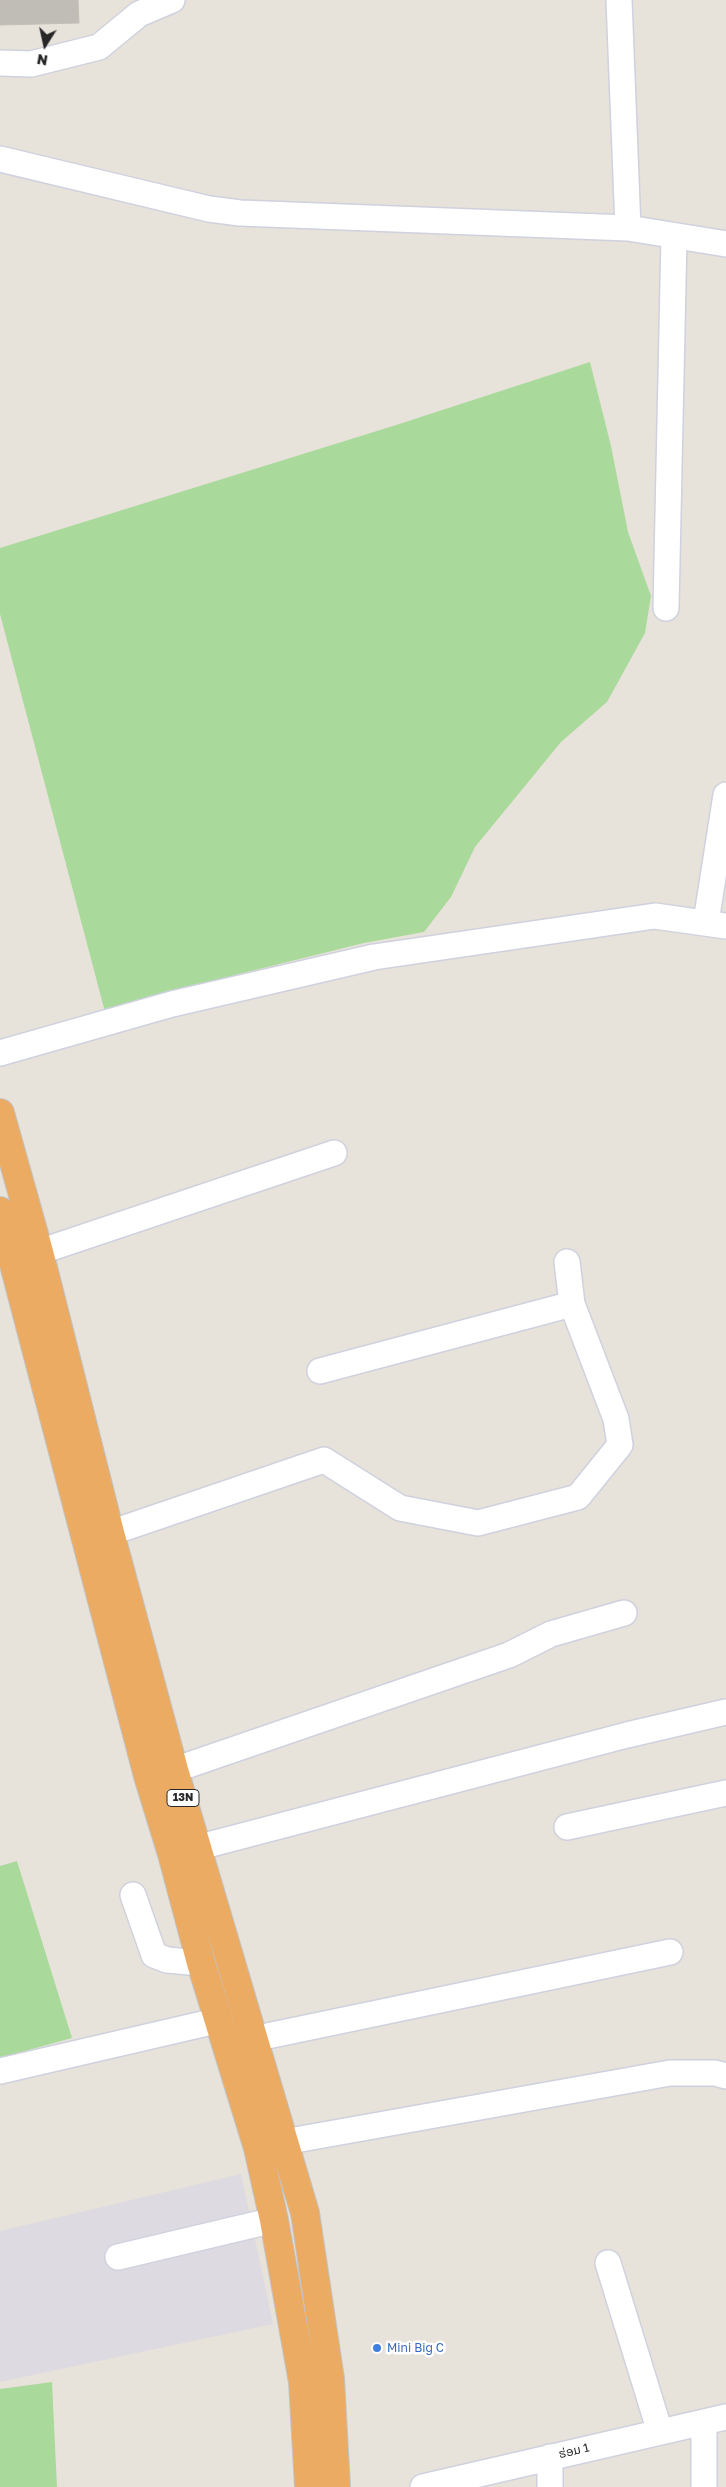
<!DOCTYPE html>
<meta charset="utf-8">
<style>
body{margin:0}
#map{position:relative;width:726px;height:2487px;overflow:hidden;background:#e8e3da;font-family:"Golos Text",sans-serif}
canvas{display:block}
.north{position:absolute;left:20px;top:20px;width:50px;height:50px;-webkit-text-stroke:4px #fff;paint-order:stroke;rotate:190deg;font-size:14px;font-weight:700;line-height:20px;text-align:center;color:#272727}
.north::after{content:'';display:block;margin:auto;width:18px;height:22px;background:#272727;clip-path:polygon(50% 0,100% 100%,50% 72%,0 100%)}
</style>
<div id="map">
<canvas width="726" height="2487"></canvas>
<div class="north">N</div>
</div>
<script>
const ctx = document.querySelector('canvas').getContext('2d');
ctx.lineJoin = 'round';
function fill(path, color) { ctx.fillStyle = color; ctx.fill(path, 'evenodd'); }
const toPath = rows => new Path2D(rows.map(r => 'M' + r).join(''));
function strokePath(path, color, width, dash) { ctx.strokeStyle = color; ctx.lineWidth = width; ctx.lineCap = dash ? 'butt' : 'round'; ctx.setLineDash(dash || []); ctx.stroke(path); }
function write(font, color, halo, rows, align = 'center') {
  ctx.font = font + ' "Golos Text","Noto Sans Lao",sans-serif'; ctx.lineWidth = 5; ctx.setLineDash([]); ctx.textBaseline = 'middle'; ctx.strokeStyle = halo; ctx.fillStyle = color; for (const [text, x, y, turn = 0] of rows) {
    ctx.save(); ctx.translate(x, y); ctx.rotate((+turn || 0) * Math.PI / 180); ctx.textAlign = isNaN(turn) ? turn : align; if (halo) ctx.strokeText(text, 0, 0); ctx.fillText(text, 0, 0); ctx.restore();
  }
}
const industrial = toPath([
 [241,2174,273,2324,0,2382,0,2231]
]);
const green = toPath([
 [590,362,611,446,628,532,651,596,645,633,607,702,561,742,475,847,451,897,424,932,364,943,239,974,105,1012,0,614,0,548,393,426],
 [17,1861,72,2038,0,2058,0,1866],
 [52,2382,57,2487,0,2487,0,2389]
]);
const building = toPath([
 [0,0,78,0,79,23,0,25,0,0]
]);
const minor = toPath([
 [619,0,628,228],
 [0,63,31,64,99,47,139,14,172,0],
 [0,159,209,209,240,213,628,228,726,244],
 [666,608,674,236],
 [706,922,726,795],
 [0,1053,172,1004,374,957,655,916,726,926],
 [39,1252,334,1153],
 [567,1262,572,1304],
 [110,1533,324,1460,400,1508,478,1523,578,1497,620,1445,616,1419,572,1304,320,1371],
 [174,1770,509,1655,551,1634,624,1613],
 [567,1827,726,1793],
 [177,1853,627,1735,726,1712],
 [133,1895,154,1955,167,1960,201,1963],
 [253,2039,670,1952],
 [0,2071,220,2020],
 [284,2142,670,2073,715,2073,726,2076],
 [118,2257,274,2220],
 [608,2263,660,2432],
 [704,2422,704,2487],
 [423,2487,726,2417],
 [550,2487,550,2457]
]);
const highway = toPath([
 [0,1113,39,1252,110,1533,174,1770,305,2213,330,2379,336,2487],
 [0,1211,148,1776,172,1854,201,1963,258,2148,274,2220,303,2382,309,2487]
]);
const markers = [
 [377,2348,5,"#3f7fe0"]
];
const shields = [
 [183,1798,32]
];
const shieldNames = [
 ["13N",183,1798]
];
const shopNames = [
 ["Mini Big C",387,2348]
];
const streetNames = [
 ["ຮ່ອມ 1",574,2451,-13]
];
fill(industrial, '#dddae1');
fill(green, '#aad99c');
fill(building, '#c0bdb6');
strokePath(building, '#c3bfb4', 1);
strokePath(minor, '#cfd1de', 28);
strokePath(highway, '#c3c3c3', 30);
strokePath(minor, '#fff', 25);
strokePath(highway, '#ebab62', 28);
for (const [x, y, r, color] of markers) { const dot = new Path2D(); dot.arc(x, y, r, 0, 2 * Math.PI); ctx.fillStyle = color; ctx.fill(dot); strokePath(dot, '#fff', 2); }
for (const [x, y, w] of shields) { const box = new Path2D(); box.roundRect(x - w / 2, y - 8.5, w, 17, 4); ctx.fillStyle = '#fff'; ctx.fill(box); strokePath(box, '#272727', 1); }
write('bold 11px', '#272727', null, shieldNames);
write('12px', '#366cbe', '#fff', shopNames, 'left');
write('12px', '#272727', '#fff', streetNames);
</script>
